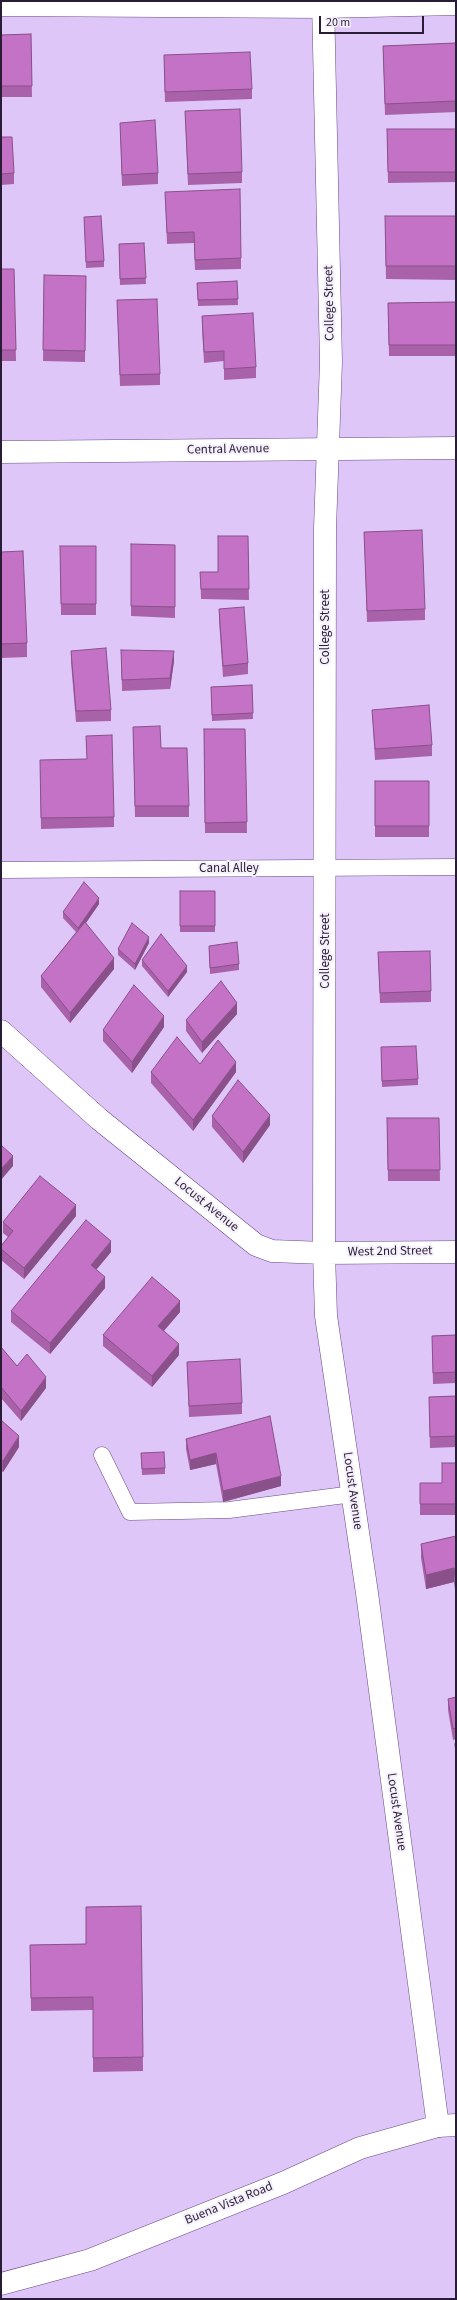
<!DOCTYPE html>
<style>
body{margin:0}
#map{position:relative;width:457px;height:2300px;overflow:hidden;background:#dec6f8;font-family:"Source Sans 3",sans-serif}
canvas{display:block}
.frame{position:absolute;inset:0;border:2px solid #281d34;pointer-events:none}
.scale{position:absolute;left:319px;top:16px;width:105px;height:18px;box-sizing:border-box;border:2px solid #281d34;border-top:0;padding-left:5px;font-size:12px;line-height:14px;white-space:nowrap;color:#281d34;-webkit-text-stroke:3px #f6f0fc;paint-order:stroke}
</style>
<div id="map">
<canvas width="457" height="2300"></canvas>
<div class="frame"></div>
<div class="scale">20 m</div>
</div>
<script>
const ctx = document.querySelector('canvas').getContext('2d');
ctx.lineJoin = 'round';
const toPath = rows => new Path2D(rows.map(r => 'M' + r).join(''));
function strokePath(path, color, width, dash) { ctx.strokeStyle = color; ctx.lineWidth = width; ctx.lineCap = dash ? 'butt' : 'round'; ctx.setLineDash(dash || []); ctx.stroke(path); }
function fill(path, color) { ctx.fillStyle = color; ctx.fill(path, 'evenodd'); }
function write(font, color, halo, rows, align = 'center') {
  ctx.font = font + ' "Source Sans 3",sans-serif'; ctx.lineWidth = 4; ctx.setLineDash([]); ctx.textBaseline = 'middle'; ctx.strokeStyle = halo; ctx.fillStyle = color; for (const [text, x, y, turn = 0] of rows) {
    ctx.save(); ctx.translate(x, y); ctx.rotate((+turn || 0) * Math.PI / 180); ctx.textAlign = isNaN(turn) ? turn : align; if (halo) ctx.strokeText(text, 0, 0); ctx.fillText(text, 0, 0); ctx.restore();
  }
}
const service = toPath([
 [1,8,323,10,456,7],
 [1,870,456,867],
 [102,1455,130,1512,229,1510,353,1494]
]);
const minor = toPath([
 [323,1,331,362,325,528,324,1253,326,1316,367,1593,438,2126],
 [1,1031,99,1119,256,1245,272,1251,324,1253,456,1252]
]);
const tertiary = toPath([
 [1,452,456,448],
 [1,2284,90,2260,283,2183,360,2148,438,2126,456,2125]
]);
const wall = toPath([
 [31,34,32,97,1,97,1,35],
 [456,43,456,112,385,115,383,46],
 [164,55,252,89,252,99,165,102],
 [185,111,242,172,242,183,188,185],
 [120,123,158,173,158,184,122,186],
 [387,129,456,129,456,182,388,183],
 [1,137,14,173,14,184,1,185],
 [165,192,241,258,241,269,195,270,194,243,167,244],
 [385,216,456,216,456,280,386,279],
 [84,217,104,261,104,267,86,268],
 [144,243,146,284,120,285,119,244],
 [1,269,14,269,16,361,1,361],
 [44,275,86,276,85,362,43,361],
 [237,281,238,305,198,306,197,283],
 [117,300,160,374,160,385,120,386],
 [456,302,456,356,389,356,388,303],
 [202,316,256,367,256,378,224,380,224,361,204,363,202,327],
 [364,532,425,609,425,620,367,622],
 [248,536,249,600,201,599,200,572,218,572],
 [131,544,175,545,175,618,131,616],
 [60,546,96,546,96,615,61,615],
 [1,552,27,643,27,657,1,658],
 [219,609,248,663,248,674,223,677,219,620],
 [121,650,174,661,170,689,122,691],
 [71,651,111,710,111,721,76,722,71,662],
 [252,685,253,719,212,721,211,687],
 [372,710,432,745,432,756,375,760],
 [133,727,189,806,189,817,135,817],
 [204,729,245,729,247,833,205,833],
 [86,736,114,817,114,827,41,829,40,771,87,759],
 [375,781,429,781,429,837,375,837],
 [180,891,215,891,215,932,180,932],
 [99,904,86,923,114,969,70,1023,41,987,41,976,76,932,63,918,63,912],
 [149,943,135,970,118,955,118,949],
 [209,946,239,964,239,970,210,974],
 [378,952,431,991,431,1002,380,1003],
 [142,960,187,972,168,997,142,966],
 [237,1014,202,1053,186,1031,186,1020],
 [164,1027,132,1073,103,1041,103,1030],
 [381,1053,418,1079,418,1085,382,1087],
 [151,1072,236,1072,193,1131,151,1083],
 [212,1116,270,1125,243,1163,212,1127],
 [387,1118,439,1118,440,1181,388,1181],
 [76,1216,24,1279,1,1260,1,1246,8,1237,3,1233,3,1222],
 [111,1252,96,1270,105,1288,50,1354,11,1322,11,1311],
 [180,1312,164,1331,179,1355,152,1387,103,1346,103,1335],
 [456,1335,456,1383,433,1384,432,1336],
 [1,1347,17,1366,46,1388,21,1421,1,1398],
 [187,1362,242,1403,242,1414,189,1417],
 [456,1396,456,1447,430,1448,429,1397],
 [1,1420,19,1447,3,1472,1,1471],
 [186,1439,281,1486,223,1502,216,1464,190,1470,186,1449],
 [141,1453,165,1468,165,1474,142,1475],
 [456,1463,456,1515,420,1515,420,1483,442,1483],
 [456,1536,456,1597,454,1582,426,1589,421,1558,421,1544],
 [456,1697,456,1739,453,1740,448,1710,448,1699],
 [455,1744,456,1744,456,1767,455,1758],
 [141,1906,143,2071,93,2072,93,2010,31,2011,30,1945,86,1944,86,1907]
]);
const shadedWall = toPath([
 [174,651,174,661,170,689,170,678],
 [99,898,99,904,78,934,78,928],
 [149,937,149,943,135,970,135,964],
 [114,958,114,969,70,1023,70,1013],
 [187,966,187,972,168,997,168,991],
 [237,1003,237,1014,202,1053,202,1042],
 [164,1016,164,1027,132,1073,132,1062],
 [236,1062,236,1072,193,1131,193,1120],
 [270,1115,270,1125,243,1163,243,1152],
 [13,1156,13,1166,1,1180,1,1169],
 [76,1205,76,1216,24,1279,24,1268],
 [111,1241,111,1252,91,1276,91,1265],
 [105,1277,105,1288,50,1354,50,1343],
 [180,1301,180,1312,158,1337,158,1326],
 [179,1344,179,1355,152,1387,152,1376],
 [46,1377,46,1388,21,1421,21,1411],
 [19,1436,19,1447,3,1472,3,1461],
 [216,1453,216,1464,190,1470,190,1460],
 [281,1476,281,1486,223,1502,223,1491],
 [454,1568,454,1582,426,1589,426,1575]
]);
const building = toPath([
 [31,34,32,86,1,86,1,35,31,34],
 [456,43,456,101,385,104,383,46,456,43],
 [250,52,252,89,165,92,164,55,250,52],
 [240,109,242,172,188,174,185,111,240,109],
 [155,120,158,173,122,175,120,123,155,120],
 [387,129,456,129,456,172,388,172,387,129],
 [1,137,12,137,14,173,1,174,1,137],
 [240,189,241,258,195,260,194,232,167,233,165,192,240,189],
 [101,216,104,261,86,262,84,217,101,216],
 [385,216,456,216,456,266,386,266,385,216],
 [144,243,146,278,120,279,119,244,144,243],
 [1,269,14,269,16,350,1,350,1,269],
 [44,275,86,276,85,351,43,350,44,275],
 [237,281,238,299,198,300,197,283,237,281],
 [157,299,160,374,120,375,117,300,157,299],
 [456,302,456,345,389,345,388,303,456,302],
 [253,313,256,367,224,369,224,351,204,352,202,316,253,313],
 [422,530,425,609,367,611,364,532,422,530],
 [218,536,248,536,249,589,201,589,200,572,218,572,218,536],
 [131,544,175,545,175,607,131,606,131,544],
 [60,546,96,546,96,604,61,604,60,546],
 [23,551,27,643,1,644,1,552,23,551],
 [244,607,248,663,223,666,219,609,244,607],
 [106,648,111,710,76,711,71,651,106,648],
 [121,650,174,651,170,678,122,680,121,650],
 [252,685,253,713,212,715,211,687,252,685],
 [429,705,432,745,375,749,372,710,429,705],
 [160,726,161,748,187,748,189,806,135,806,133,727,160,726],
 [204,729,245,729,247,822,205,823,204,729],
 [112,735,114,817,41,818,40,760,87,759,86,736,112,735],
 [375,781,429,781,429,826,375,826,375,781],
 [84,882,99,898,78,928,63,912,84,882],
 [180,891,215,891,215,926,180,926,180,891],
 [85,922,114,958,70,1013,41,976,85,922],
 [132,923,149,937,135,964,118,949,132,923],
 [161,934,187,966,168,991,142,960,161,934],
 [237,942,239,964,210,968,209,946,237,942],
 [430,951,431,991,380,993,378,952,430,951],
 [221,981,237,1003,202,1042,186,1020,221,981],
 [134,985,164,1016,132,1062,103,1030,134,985],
 [177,1037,200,1064,218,1040,236,1062,193,1120,151,1072,177,1037],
 [416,1046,418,1079,382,1081,381,1047,416,1046],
 [238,1080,270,1115,243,1152,212,1116,238,1080],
 [387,1118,439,1118,440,1170,388,1170,387,1118],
 [1,1145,13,1156,1,1169,1,1145],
 [40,1176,76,1205,24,1268,1,1249,1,1246,13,1231,3,1222,40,1176],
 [86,1220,111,1241,91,1265,105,1277,50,1343,11,1311,86,1220],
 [152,1277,180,1301,158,1326,179,1344,152,1376,103,1335,152,1277],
 [456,1335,456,1372,433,1373,432,1336,456,1335],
 [1,1347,17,1366,27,1354,46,1377,21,1411,1,1387,1,1347],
 [240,1359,242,1403,189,1406,187,1362,240,1359],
 [456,1396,456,1436,430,1437,429,1397,456,1396],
 [270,1416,281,1476,223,1491,216,1453,190,1460,186,1439,270,1416],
 [1,1420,19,1436,3,1461,1,1460,1,1420],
 [164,1452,165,1468,142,1469,141,1453,164,1452],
 [442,1463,456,1463,456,1504,420,1504,420,1483,442,1483,442,1463],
 [456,1536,456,1583,454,1568,426,1575,421,1544,456,1536],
 [456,1697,456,1728,453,1729,448,1699,456,1697],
 [455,1744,456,1744,456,1754,455,1744],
 [141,1906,143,2057,93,2058,93,1997,31,1998,30,1945,86,1944,86,1907,141,1906]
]);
const streetNames = [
 ["College Street",330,303,-91],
 ["Central Avenue",228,450,-1],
 ["College Street",326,627,-90],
 ["Canal Alley",229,869],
 ["College Street",326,951,-90],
 ["Locust Avenue",206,1205,39],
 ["West 2nd Street",390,1252,-1],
 ["Locust Avenue",352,1491,82],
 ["Locust Avenue",396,1812,82],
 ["Buena Vista Road",229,2204,-22]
];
strokePath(service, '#684c82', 17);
strokePath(minor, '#684c82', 23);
strokePath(tertiary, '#684c82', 23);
strokePath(service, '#fff', 16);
strokePath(minor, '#fff', 22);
strokePath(tertiary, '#fff', 22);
fill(wall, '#a962a9');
fill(shadedWall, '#89508a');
fill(building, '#c472c5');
strokePath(building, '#89508a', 1);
write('13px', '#281d34', '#f6f0fc', streetNames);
</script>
